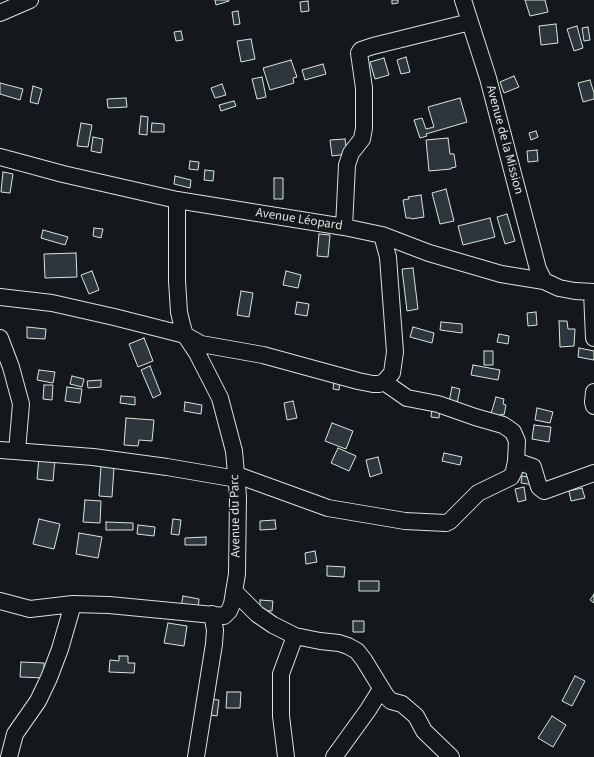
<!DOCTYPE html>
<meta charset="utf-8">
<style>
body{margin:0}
canvas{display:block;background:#14181c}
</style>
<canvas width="594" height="757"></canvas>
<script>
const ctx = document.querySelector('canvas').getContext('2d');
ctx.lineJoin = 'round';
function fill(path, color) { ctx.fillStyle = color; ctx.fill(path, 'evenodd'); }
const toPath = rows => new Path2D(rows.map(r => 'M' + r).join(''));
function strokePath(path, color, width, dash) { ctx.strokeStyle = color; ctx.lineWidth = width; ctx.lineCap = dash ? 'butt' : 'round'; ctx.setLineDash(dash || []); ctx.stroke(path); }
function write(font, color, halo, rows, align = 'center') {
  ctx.font = font + ' "Source Sans 3",sans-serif'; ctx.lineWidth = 3; ctx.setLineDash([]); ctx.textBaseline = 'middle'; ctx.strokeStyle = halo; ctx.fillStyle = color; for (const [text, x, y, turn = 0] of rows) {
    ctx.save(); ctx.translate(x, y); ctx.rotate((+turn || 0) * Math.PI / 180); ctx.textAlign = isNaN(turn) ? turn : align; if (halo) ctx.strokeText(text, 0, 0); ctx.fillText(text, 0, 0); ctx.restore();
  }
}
const building = toPath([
 [215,0,229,0,229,1,216,5,215,0],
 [392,0,398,0,398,3,392,4,392,0],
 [525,0,545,0,548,12,530,16,525,0],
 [308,1,309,11,301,12,300,2,308,1],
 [238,11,240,24,234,25,232,12,238,11],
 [556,24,558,43,541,45,539,26,556,24],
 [577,26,583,48,574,51,567,29,577,26],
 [588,27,590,40,584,41,582,28,588,27],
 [181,31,183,40,176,41,174,32,181,31],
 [251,39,255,59,241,62,237,41,251,39],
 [406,57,410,72,401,74,397,60,406,57],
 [384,58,389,75,375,79,370,62,384,58],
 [291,60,297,77,293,78,294,83,270,90,263,68,291,60],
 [323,64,326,74,305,80,302,70,323,64],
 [514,76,519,87,504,93,500,82,514,76],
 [262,77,266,97,257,99,252,79,262,77],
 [590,80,594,93,594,99,583,102,578,83,590,80],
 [0,83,23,89,20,100,0,94,0,83],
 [222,84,226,95,215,98,211,88,222,84],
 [33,86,42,89,38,104,30,102,33,86],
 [126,98,127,107,108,108,107,99,126,98],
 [460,98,467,122,426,134,427,136,420,138,414,120,422,118,426,129,434,127,428,107,460,98],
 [234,101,236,106,221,111,219,105,234,101],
 [141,116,148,117,147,135,139,134,141,116],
 [81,123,92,125,88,147,77,146,81,123],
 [152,123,164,124,164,132,151,132,152,123],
 [536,131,538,137,531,140,529,133,536,131],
 [93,137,103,139,101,153,91,151,93,137],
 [448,138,450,154,454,154,456,167,451,168,451,169,429,171,426,140,448,138],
 [345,139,347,154,332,156,330,140,345,139],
 [537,150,538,161,528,162,527,151,537,150],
 [190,161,199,162,198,170,189,169,190,161],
 [205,170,214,171,213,181,204,180,205,170],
 [3,172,13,174,10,193,1,192,3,172],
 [175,176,191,180,190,188,174,184,175,176],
 [274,178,283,178,283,199,274,199,274,178],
 [446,189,454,221,440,224,432,193,446,189],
 [421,195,424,217,412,219,411,218,406,218,403,200,409,199,408,197,421,195],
 [507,214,515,241,505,244,497,217,507,214],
 [490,218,495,237,463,245,458,226,490,218],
 [94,228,103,229,101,238,93,236,94,228],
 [43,230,68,237,65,245,41,238,43,230],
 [319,234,330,235,328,257,317,256,319,234],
 [76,253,77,277,45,278,44,254,76,253],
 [413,268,418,309,407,311,402,269,413,268],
 [92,271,99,290,89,294,81,275,92,271],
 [286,271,301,275,298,288,283,285,286,271],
 [241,291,253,293,249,317,237,315,241,291],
 [297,302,309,304,307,316,295,314,297,302],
 [536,312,537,325,528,326,527,313,536,312],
 [559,321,567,321,568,329,575,329,574,346,560,347,559,321],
 [441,322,462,324,462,333,440,330,441,322],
 [27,327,46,329,45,339,27,338,27,327],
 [413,327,434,333,432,343,410,337,413,327],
 [499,334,509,336,508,344,497,342,499,334],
 [144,338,153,361,138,367,129,344,144,338],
 [579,348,594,351,594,360,578,357,579,348],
 [484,351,493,351,493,365,484,365,484,351],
 [473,365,500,370,498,380,471,375,473,365],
 [150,366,161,394,153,398,141,370,150,366],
 [39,370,55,372,53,383,37,380,39,370],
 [72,376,84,379,82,387,70,384,72,376],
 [101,380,101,387,88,388,87,381,101,380],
 [334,380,340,381,339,390,333,389,334,380],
 [44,385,53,385,52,400,43,399,44,385],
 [67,387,82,389,80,403,65,401,67,387],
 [452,387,460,389,457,404,449,402,452,387],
 [121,396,135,397,135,405,120,403,121,396],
 [496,397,504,399,503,404,506,405,504,415,501,414,499,420,490,417,496,397],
 [293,401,297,418,287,420,284,403,293,401],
 [185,402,202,405,201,414,184,411,185,402],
 [432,408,440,409,439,418,431,417,432,408],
 [537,408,553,412,550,423,535,420,537,408],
 [126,418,154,420,152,441,139,440,138,446,124,445,126,418],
 [332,423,353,431,346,449,325,441,332,423],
 [534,425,551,427,549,442,532,439,534,425],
 [338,448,356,456,349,471,331,463,338,448],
 [444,453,462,457,460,465,442,461,444,453],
 [39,457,55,459,53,481,37,479,39,457],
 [378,457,382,473,370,477,366,460,378,457],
 [101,466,114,467,112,497,99,496,101,466],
 [522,476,535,478,534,485,521,483,522,476],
 [524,487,526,500,518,502,515,489,524,487],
 [582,488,585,498,571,501,569,491,582,488],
 [85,500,101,501,100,523,83,522,85,500],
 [39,519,60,524,54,549,33,544,39,519],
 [173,519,181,520,179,535,171,534,173,519],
 [275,520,276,529,260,530,260,521,275,520],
 [106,522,133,523,133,530,106,530,106,522],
 [138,525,155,527,154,536,137,534,138,525],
 [79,533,102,537,98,558,76,554,79,533],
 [206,537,206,545,185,545,185,538,206,537],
 [315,551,317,562,306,564,305,553,315,551],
 [327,566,345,567,344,577,327,576,327,566],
 [359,581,379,581,379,591,359,591,359,581],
 [594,594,594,603,590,600,594,594],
 [183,596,199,599,198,610,181,607,183,596],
 [260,600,273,601,272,611,260,610,260,600],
 [353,621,364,621,364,632,353,632,353,621],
 [168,623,187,626,184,646,164,643,168,623],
 [119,656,128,656,128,663,135,663,134,673,109,672,110,660,119,661,119,656],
 [21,662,44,663,44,678,20,677,21,662],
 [575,676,585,681,572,706,562,701,575,676],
 [227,692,241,692,240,708,226,708,227,692],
 [207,699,219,700,217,716,204,714,207,699],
 [552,716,566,725,553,747,538,738,552,716]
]);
const minor = toPath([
 [463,0,488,78,538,269,544,281],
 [0,13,30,0],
 [0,157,63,174,177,200,344,227,382,235,429,253,501,274,544,281,559,288,575,291,594,292],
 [344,227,347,165,351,153,362,139,364,128,364,88,359,53,361,50,373,46,470,22],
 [592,292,594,338],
 [0,297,52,303,114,317,185,335,201,344,263,355,358,381,373,384,379,384,384,382,392,373,395,352,388,257,382,235],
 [0,338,11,367,21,404,17,451],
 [594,392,593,402,594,406],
 [0,450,93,457,167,467,237,479],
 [516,461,533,467,539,487,544,491,594,473],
 [237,475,328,508,405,521,446,523,450,521,478,493,511,477,514,471,516,461,517,441,513,432,509,429,503,425,475,417,438,404,407,398,384,382],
 [234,591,257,614,273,625,295,636,320,641,339,643,348,646,357,651,364,660,386,696,391,701,402,704,416,716,424,731,451,757],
 [0,601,30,609,73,604,109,605,224,616,229,611,232,604,237,574,238,496,234,451,220,398,197,353,185,335,182,325,179,312,177,281,177,200],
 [9,757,15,734,38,701,49,678,60,649,73,604],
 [196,757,214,644,215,630,212,614],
 [286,757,281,716,281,674,295,636],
 [334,757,368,710,381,689]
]);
const streetNames = [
 ["Avenue de la Mission",504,140,75],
 ["Avenue Léopard",299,220,9],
 ["Avenue du Parc",236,516,-91]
];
fill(building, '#2c363c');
strokePath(building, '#d8e6dc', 1);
strokePath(minor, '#d8e6dc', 18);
strokePath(minor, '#14181c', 16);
write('13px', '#d8e6dc', '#14181c', streetNames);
</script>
